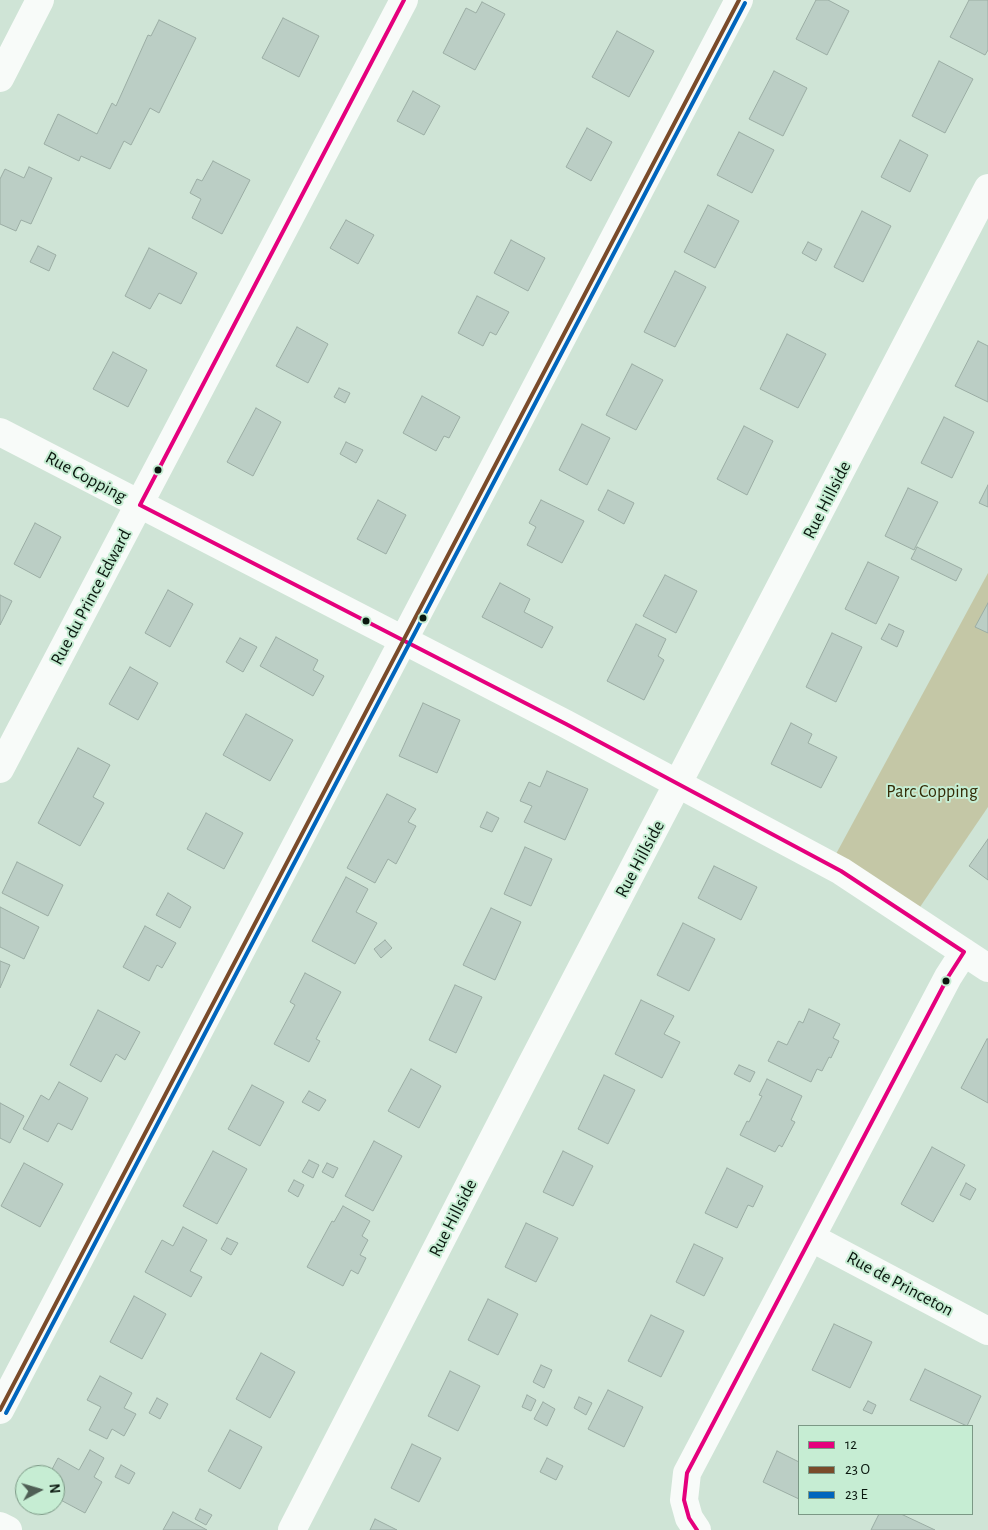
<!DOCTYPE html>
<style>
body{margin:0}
#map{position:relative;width:988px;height:1530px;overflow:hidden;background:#cfe4d6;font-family:"Alegreya Sans",sans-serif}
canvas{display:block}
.legend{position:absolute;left:798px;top:1425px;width:175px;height:90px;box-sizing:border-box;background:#c6edd3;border:1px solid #7b9885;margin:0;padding:6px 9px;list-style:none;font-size:15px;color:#0a180f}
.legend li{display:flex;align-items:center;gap:10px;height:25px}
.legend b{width:25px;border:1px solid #7b9885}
.north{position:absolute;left:15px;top:1465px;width:50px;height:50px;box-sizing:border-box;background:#c6edd3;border:1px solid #7b9885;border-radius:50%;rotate:84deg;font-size:14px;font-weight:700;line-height:20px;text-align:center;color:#0a180f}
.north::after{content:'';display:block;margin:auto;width:18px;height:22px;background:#4f5f55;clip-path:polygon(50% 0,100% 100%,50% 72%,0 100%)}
</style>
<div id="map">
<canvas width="988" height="1530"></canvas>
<ul class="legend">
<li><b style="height:6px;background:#e5007d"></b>12</li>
<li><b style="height:6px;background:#7a4b2a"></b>23 O</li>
<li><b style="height:6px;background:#0065bd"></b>23 E</li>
</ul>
<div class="north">N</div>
</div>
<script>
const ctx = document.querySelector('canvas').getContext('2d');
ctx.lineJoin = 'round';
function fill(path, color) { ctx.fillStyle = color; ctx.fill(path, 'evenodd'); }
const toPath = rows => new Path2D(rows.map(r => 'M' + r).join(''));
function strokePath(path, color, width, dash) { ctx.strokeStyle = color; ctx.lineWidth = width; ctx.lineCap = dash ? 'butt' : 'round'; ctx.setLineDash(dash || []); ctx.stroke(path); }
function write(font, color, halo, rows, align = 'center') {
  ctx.font = font + ' "Alegreya Sans",sans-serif'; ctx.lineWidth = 4; ctx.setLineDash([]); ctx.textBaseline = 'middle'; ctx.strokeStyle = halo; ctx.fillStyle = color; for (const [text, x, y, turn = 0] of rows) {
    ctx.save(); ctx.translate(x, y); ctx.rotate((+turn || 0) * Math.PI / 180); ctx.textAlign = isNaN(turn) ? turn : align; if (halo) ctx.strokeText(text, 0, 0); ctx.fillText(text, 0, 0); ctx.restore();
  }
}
const green = toPath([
 [988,573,988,807,920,907,836,854]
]);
const building = toPath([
 [816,0,828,0,849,11,827,55,796,39,816,0],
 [969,0,988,0,988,50,985,55,950,37,969,0],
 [482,2,505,14,475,70,443,53,466,8,476,13,482,2],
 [283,18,319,36,299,77,262,58,283,18],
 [159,20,196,38,159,113,150,108,131,145,124,141,110,169,81,156,79,161,44,144,58,114,97,134,112,103,116,106,148,35,151,36,159,20],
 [617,31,654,51,629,97,592,77,617,31],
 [939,61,973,79,945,133,912,116,939,61],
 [774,71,807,88,783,136,749,119,774,71],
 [413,91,440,106,424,135,397,121,413,91],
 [587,128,612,142,591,181,566,167,587,128],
 [739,132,774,150,752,193,717,175,739,132],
 [900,140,928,155,910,192,881,177,900,140],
 [213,161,250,180,222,234,192,218,201,199,190,193,197,179,202,181,213,161],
 [29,167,52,178,31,224,21,220,16,231,0,224,0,179,5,169,24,178,29,167],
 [708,205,739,221,715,268,684,252,708,205],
 [862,211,891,226,863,282,834,267,862,211],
 [346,220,374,235,358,264,330,248,346,220],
 [511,240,545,258,528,291,494,273,511,240],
 [808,242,822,249,816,261,802,253,808,242],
 [38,246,56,255,49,271,30,262,38,246],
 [149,248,197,273,181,304,159,293,150,309,125,296,149,248],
 [675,271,706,287,675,347,644,332,675,271],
 [477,296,509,312,496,335,490,332,483,346,458,333,477,296],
 [297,327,328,344,308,383,276,366,297,327],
 [787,334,826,354,798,408,760,389,787,334],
 [978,341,988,346,988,402,955,386,978,341],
 [113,352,147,370,128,407,93,389,113,352],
 [632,364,663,380,636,430,606,415,632,364],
 [339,388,350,393,345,403,334,397,339,388],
 [422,396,460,417,449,438,444,436,436,451,403,433,422,396],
 [256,408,281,422,253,476,227,462,256,408],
 [944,417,974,432,952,478,921,463,944,417],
 [582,424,610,438,587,485,559,470,582,424],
 [744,426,773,441,747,495,717,479,744,426],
 [346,442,363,450,356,463,340,454,346,442],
 [988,485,988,507,979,503,988,485],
 [908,488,938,502,914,550,885,536,908,488],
 [608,490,634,503,624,524,598,510,608,490],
 [378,500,406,515,386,554,357,539,378,500],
 [541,500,584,521,562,563,527,545,536,527,529,523,541,500],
 [35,523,61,537,40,578,14,564,35,523],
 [917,547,962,569,956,581,911,559,917,547],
 [868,562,899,577,876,624,845,609,868,562],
 [665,575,697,591,676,633,643,616,665,575],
 [500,583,530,599,524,612,553,627,542,648,482,617,500,583],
 [168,590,193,604,170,647,145,633,168,590],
 [0,595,12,601,0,625,0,595],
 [988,603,988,633,975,627,988,603],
 [636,624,666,639,658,656,664,660,644,700,607,681,636,624],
 [889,624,904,631,897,647,881,639,889,624],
 [832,633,862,647,836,702,806,687,832,633],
 [276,637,318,660,313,670,324,676,313,696,260,666,276,637],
 [240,638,257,647,243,672,226,662,240,638],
 [130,667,158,683,138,720,109,704,130,667],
 [423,703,460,720,437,773,399,756,423,703],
 [246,714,293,740,270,781,223,755,246,714],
 [791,723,812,734,808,743,837,757,821,788,771,764,791,723],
 [78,748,110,765,93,797,104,803,80,846,38,823,78,748],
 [547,771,588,789,565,840,524,822,532,806,520,801,529,782,540,787,547,771],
 [387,794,416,809,408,822,416,826,396,864,388,859,375,883,347,868,387,794],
 [487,812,499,818,492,832,480,827,487,812],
 [206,813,243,833,224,869,187,849,206,813],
 [988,839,988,880,969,866,988,839],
 [525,847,552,859,531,906,504,894,525,847],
 [17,862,63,885,48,916,2,893,17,862],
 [714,866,757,887,741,920,698,898,714,866],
 [346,877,368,889,356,912,377,923,355,964,312,941,346,877],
 [168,893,191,907,180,928,156,915,168,893],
 [0,907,39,927,24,959,0,947,0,907],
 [491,908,521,922,495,980,463,965,491,908],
 [683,923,715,939,689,991,657,975,683,923],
 [145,926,176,943,162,968,157,965,149,981,123,967,145,926],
 [385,940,392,948,381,958,374,949,385,940],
 [0,961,10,965,0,988,0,961],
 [305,973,341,992,316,1039,320,1041,309,1062,274,1044,295,1005,290,1002,305,973],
 [455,985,482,997,456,1053,429,1040,455,985],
 [641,1000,674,1016,664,1034,680,1042,662,1078,615,1054,641,1000],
 [809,1009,840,1024,833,1038,839,1041,831,1058,829,1057,822,1071,817,1069,811,1082,768,1061,778,1041,787,1045,799,1021,803,1023,809,1009],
 [98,1010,140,1032,125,1060,116,1054,101,1082,70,1065,98,1010],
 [987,1039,988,1039,988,1103,961,1088,987,1039],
 [739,1065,755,1072,750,1082,734,1074,739,1065],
 [411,1069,441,1086,419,1128,388,1111,411,1069],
 [604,1075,635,1090,608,1144,578,1129,604,1075],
 [767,1079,802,1096,791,1120,795,1122,782,1147,779,1145,775,1152,740,1135,747,1121,749,1122,762,1096,759,1095,767,1079],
 [59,1082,88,1098,72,1130,58,1123,48,1142,23,1129,41,1095,49,1100,59,1082],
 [252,1085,284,1102,260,1146,228,1129,252,1085],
 [309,1091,326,1100,319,1111,302,1102,309,1091],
 [0,1103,24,1116,10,1143,0,1138,0,1103],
 [374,1141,402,1156,373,1211,345,1196,374,1141],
 [932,1147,965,1165,933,1222,901,1204,932,1147],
 [213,1151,247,1169,217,1224,183,1206,213,1151],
 [563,1151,593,1166,573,1206,543,1192,563,1151],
 [309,1160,319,1165,313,1178,302,1172,309,1160],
 [24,1163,63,1184,40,1227,1,1206,24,1163],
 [327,1163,338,1168,333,1178,322,1172,327,1163],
 [727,1168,763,1186,753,1207,748,1205,737,1228,705,1213,727,1168],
 [294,1180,304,1185,298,1197,288,1191,294,1180],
 [966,1183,976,1189,970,1200,960,1195,966,1183],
 [343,1206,370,1221,362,1236,368,1240,360,1255,366,1258,358,1274,351,1270,343,1286,307,1267,332,1221,334,1222,343,1206],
 [526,1223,558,1238,536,1282,505,1267,526,1223],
 [183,1227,207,1240,190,1271,202,1277,191,1297,145,1272,162,1240,173,1246,183,1227],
 [227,1238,238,1243,231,1255,221,1249,227,1238],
 [694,1244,723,1258,704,1296,676,1282,694,1244],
 [134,1296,166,1314,142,1359,110,1342,134,1296],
 [488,1299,518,1314,498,1355,468,1340,488,1299],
 [651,1315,684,1331,661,1377,628,1361,651,1315],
 [834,1324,872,1342,850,1388,812,1370,834,1324],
 [261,1353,295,1372,270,1418,236,1399,261,1353],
 [541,1365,552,1370,544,1388,533,1382,541,1365],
 [925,1369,981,1396,967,1426,910,1400,925,1369],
 [450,1371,480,1386,458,1431,428,1416,450,1371],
 [100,1376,132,1393,124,1408,136,1414,124,1436,112,1429,107,1439,89,1430,101,1407,87,1400,100,1376],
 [608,1390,643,1407,624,1447,588,1429,608,1390],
 [527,1395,536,1400,531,1411,522,1407,527,1395],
 [579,1397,592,1403,586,1415,574,1408,579,1397],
 [157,1398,168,1404,160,1419,149,1413,157,1398],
 [868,1401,876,1405,872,1414,863,1410,868,1401],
 [543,1402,555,1409,547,1426,534,1419,543,1402],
 [230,1430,262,1447,240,1489,208,1471,230,1430],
 [412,1444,441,1458,419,1502,391,1488,412,1444],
 [90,1450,104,1458,94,1477,102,1482,85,1513,55,1497,55,1475,49,1475,58,1458,79,1470,90,1450],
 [777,1451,799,1462,799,1499,763,1482,777,1451],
 [547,1458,563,1466,556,1480,540,1472,547,1458],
 [121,1465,135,1473,129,1484,115,1477,121,1465],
 [200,1509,212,1515,206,1525,195,1519,200,1509],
 [173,1512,207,1530,163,1530,173,1512],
 [879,1514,901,1514,935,1530,871,1530,879,1514],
 [375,1519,397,1530,370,1530,375,1519]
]);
const minor = toPath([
 [0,78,40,0],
 [0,432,566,724,841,871,988,968],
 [0,769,404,0],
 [812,1238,988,1331],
 [0,1410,739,0],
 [0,1526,8,1530],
 [292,1530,529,1069,988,188],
 [697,1530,689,1518,684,1500,687,1473,948,977,964,952]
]);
const bus1 = toPath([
 [404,0,140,505,566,724,841,871,964,952,948,977,687,1473,684,1500,689,1518,697,1530]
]);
const bus2 = toPath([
 [0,1410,739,0]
]);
const bus3 = toPath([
 [6,1413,745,3]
]);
const markers = [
 [158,470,4.5,"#0a180f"],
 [423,618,4.5,"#0a180f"],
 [366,621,4.5,"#0a180f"],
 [946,981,4.5,"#0a180f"]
];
const streetNames = [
 ["Rue Copping",86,477,28],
 ["Rue Hillside",827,500,-63],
 ["Rue du Prince Edward",91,597,-62],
 ["Rue Hillside",640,859,-62],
 ["Rue Hillside",453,1218,-63],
 ["Rue de Princeton",900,1284,28]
];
const parkNames = [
 ["Parc Copping",932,792]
];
fill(green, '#c4c7a6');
fill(building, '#bbcec5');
strokePath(building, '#9bada4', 1);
strokePath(minor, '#f8fbf9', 28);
strokePath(bus1, '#e5007d', 4);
strokePath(bus2, '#7a4b2a', 4);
strokePath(bus3, '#0065bd', 4);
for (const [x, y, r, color] of markers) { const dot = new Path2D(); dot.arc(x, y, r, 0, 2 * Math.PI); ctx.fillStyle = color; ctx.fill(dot); strokePath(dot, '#c6edd3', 2); }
write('18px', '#0a180f', '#c6edd3', streetNames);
write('18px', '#342b06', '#c6edd3', parkNames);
</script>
